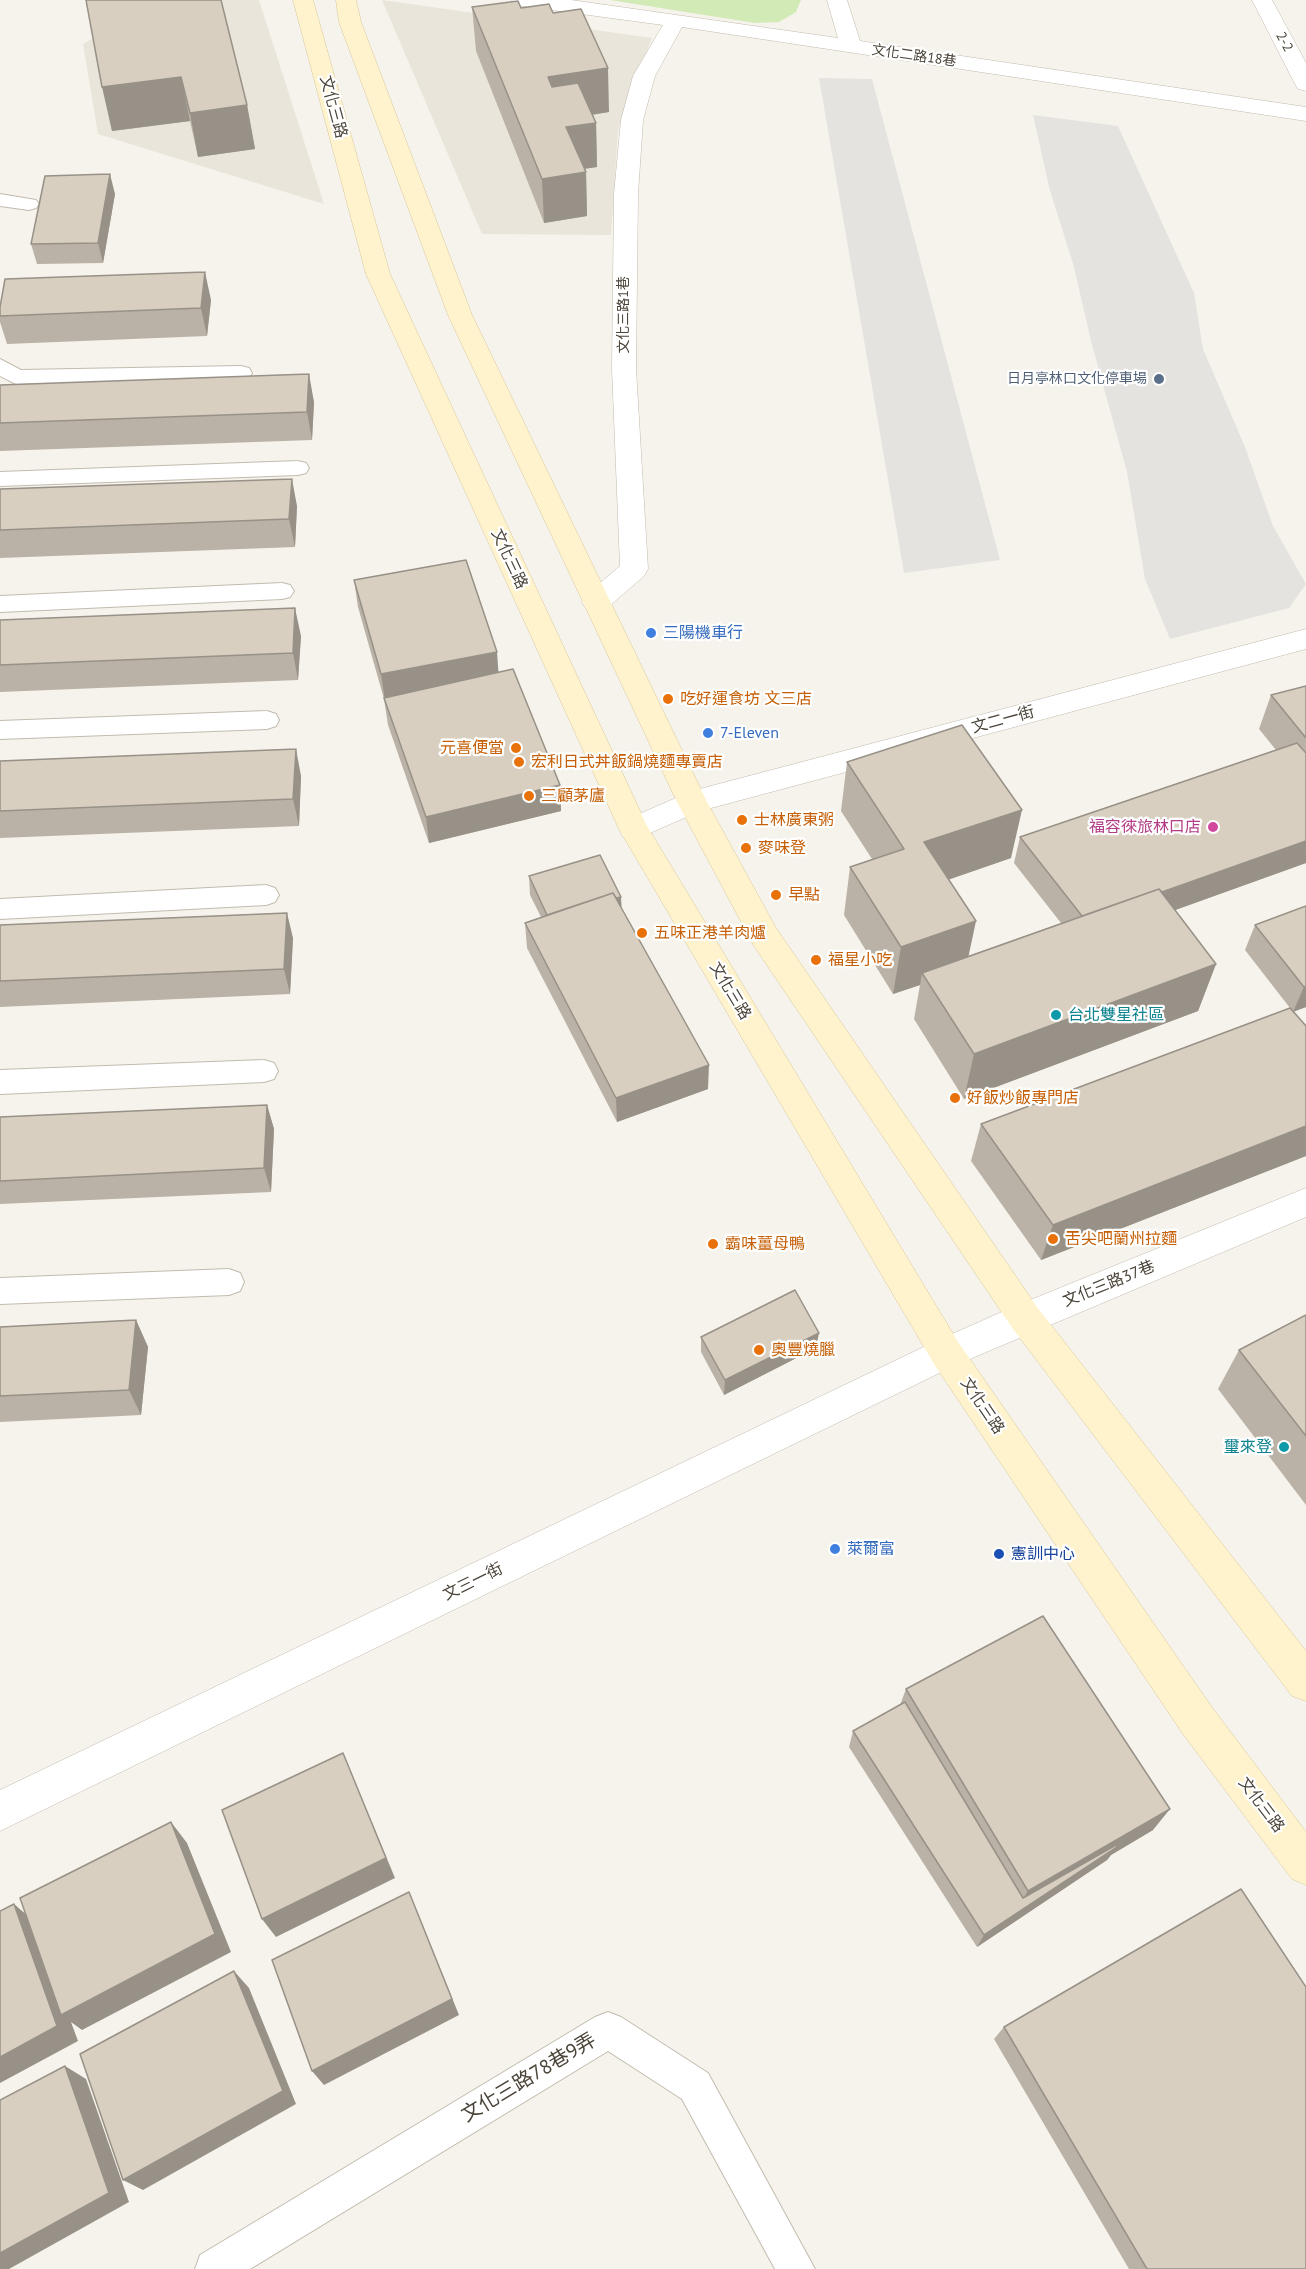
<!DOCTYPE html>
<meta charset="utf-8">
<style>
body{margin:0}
canvas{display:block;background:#f6f3ec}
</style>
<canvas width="1306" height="2269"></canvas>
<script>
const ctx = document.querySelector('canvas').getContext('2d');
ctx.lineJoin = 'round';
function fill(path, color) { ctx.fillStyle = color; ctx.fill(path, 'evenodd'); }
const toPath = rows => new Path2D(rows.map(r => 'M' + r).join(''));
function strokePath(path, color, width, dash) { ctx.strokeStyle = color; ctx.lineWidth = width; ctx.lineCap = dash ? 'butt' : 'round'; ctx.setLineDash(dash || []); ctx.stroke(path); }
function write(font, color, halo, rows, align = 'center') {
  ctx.font = font + ' "PT Sans","Noto Sans TC",sans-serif'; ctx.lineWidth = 4.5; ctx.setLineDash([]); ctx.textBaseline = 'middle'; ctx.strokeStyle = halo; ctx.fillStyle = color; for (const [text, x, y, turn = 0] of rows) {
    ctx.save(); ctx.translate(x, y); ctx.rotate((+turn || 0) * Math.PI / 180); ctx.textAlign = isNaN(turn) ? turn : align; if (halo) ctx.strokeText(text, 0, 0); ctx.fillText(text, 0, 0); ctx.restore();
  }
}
const residential = toPath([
 [162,0,259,0,324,204,98,134,83,44],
 [382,0,652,38,618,130,611,235,482,234]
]);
const green = toPath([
 [610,0,801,0,796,12,779,22,755,23]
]);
const parking = toPath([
 [819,78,872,79,1000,560,904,573],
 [1033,115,1118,126,1194,293,1203,349,1245,447,1273,526,1306,584,1289,608,1170,639,1145,579,1127,472,1091,341,1074,267,1049,187]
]);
const lane = toPath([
 [0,194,36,200,39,204,36,208,29,210,0,206,0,194],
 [0,359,21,370,241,366,249,368,252,373,249,378,241,380,16,384,0,376,0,359],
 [298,461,306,463,309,468,306,473,298,475,0,486,0,472,298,461],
 [282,583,290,585,294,591,290,597,282,599,0,612,0,596,282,583],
 [267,711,276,714,279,720,276,726,267,729,0,739,0,721,267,711],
 [266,885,275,888,279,895,275,902,266,905,0,919,0,899,266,885],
 [264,1060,274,1063,278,1071,274,1079,264,1082,0,1094,0,1070,264,1060],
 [229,1269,240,1273,244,1282,240,1291,229,1295,0,1304,0,1278,229,1269],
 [608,2012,621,2017,708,2073,815,2269,775,2269,682,2099,608,2051,250,2269,195,2269,200,2255,595,2017,608,2012]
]);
const street = toPath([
 [512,0,571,0,838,38,827,0,847,0,860,41,1306,107,1306,121,682,27,655,76,643,120,638,194,636,369,648,569,644,576,606,609,596,612,586,609,582,602,586,595,620,566,612,369,614,194,621,120,633,76,663,25,522,6,515,4,512,0],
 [1252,0,1272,0,1306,63,1306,91,1298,89,1295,84,1252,0],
 [1306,629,1306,649,700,811,634,840,623,837,619,829,623,821,692,791,1306,629],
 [1306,1188,1306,1217,958,1364,0,1831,0,1790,934,1342,1013,1307,1306,1188]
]);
const secondary = toPath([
 [293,0,313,0,390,274,647,826,958,1342,1211,1706,1306,1832,1306,1885,1292,1879,1183,1734,934,1364,619,829,366,274,293,0],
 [336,0,356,0,361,22,472,315,707,802,776,928,1037,1307,1306,1651,1306,1701,1292,1696,1013,1329,754,946,677,802,448,315,339,22,336,0]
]);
const wall = toPath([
 [86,0,247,105,255,149,198,157,190,121,112,131],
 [472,7,521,8,609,112,592,115,596,123,597,167,584,169,586,172,587,216,544,223,476,51],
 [115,194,103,263,37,264,31,244],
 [211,300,207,336,7,344,0,322,0,307],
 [0,385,314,402,312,440,0,451],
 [0,489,297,506,295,547,0,558],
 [354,580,498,672,560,785,561,811,429,843,388,725,384,699,358,607],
 [0,620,301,636,298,680,0,692],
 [1306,686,1306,863,1175,910,1216,964,1198,1011,964,1099,914,1019,920,985,893,994,844,915,850,867,872,859,841,811,847,762,1011,858,948,880,968,956,1061,923,1014,863,1020,837,1276,750,1259,729,1271,695],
 [0,761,301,776,299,826,0,838],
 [529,876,621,908,708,1089,617,1122,527,948,525,923,541,917,530,895],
 [1306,906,1306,1007,1294,1011,1306,1026,1306,1156,1041,1260,971,1161,981,1124,1290,1008,1245,950,1255,925],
 [0,925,293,938,290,994,0,1007],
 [267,1105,274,1129,271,1192,0,1204,0,1117],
 [1306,1315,1306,1505,1218,1389,1239,1350],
 [136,1320,148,1347,141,1415,0,1422,0,1327],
 [701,1337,816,1348,724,1395,701,1352],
 [906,1689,1153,1830,1111,1855,1107,1860,977,1947,849,1747,853,1731,900,1705],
 [1004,2027,1306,2269,1129,2269,994,2039]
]);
const shadedWall = toPath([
 [608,68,609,112,550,121,548,77],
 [181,77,190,121,112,131,102,87],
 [247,105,255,149,198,157,190,113],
 [596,123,597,167,568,171,566,127],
 [586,172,587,216,544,223,542,179],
 [110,174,115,194,103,263,98,243],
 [205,272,211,300,207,336,201,308],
 [309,374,314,402,312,440,307,412],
 [292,479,297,506,295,547,289,519],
 [295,608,301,636,298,680,293,653],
 [497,652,499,679,385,701,381,674],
 [296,749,301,776,299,826,293,799],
 [560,785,561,811,429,843,426,817],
 [1022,810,1011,858,915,891,924,842],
 [1306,841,1306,863,1078,945,1085,920],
 [621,897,622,915,549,918],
 [287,913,293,938,290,994,284,969],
 [976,921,966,968,922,973,920,985,893,994,901,947],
 [1216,964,1198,1011,964,1099,974,1054],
 [1306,986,1306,1007,1293,1012,1304,987],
 [709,1065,708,1089,617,1122,616,1098],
 [267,1105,274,1129,271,1192,264,1168],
 [1306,1126,1306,1156,1041,1260,1053,1225],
 [136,1320,148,1347,141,1415,129,1390],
 [819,1333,816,1348,724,1395,725,1380],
 [343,1753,395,1878,276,1937,262,1919],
 [1170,1809,1153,1830,1111,1855,1107,1860,977,1947,984,1935,1015,1910,1028,1891],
 [171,1822,187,1843,231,1952,82,2030,71,2022,78,2041,0,2083,0,2057,14,1904,36,1923],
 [409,1892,459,2015,324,2085,312,2071],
 [234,1971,249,1988,296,2104,143,2190,123,2180],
 [65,2066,86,2079,129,2202,9,2269,0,2269,0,2253]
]);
const building = toPath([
 [86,0,221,0,247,105,190,113,181,77,102,87,86,0],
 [518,1,521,8,549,4,553,13,581,9,608,68,548,77,552,87,578,83,596,123,566,127,586,172,542,179,472,7,518,1],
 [110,174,98,243,31,244,45,176,110,174],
 [205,272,201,308,0,316,0,307,5,279,205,272],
 [309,374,307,412,0,423,0,385,309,374],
 [292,479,289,519,0,530,0,489,292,479],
 [466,560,497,652,381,674,354,580,466,560],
 [295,608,293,653,0,665,0,620,295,608],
 [513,669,560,785,426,817,384,698,513,669],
 [1306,686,1306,738,1271,695,1306,686],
 [962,725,1022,810,924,842,976,921,901,947,850,867,904,849,847,762,962,725],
 [1297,743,1306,753,1306,841,1162,892,1159,889,1082,916,1020,837,1297,743],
 [296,749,293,799,0,811,0,761,296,749],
 [600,855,621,897,616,898,613,893,547,915,529,876,600,855],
 [1159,889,1216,964,974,1054,922,973,1159,889],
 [613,893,709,1065,616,1098,525,923,613,893],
 [1306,906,1306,986,1304,987,1255,925,1306,906],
 [287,913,284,969,0,981,0,925,287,913],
 [1290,1008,1306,1026,1306,1126,1053,1225,981,1124,1290,1008],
 [267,1105,264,1168,0,1181,0,1117,267,1105],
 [795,1290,819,1333,725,1380,701,1337,795,1290],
 [1306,1315,1306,1436,1239,1350,1306,1315],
 [136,1320,129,1390,0,1396,0,1327,136,1320],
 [1043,1616,1170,1809,1028,1891,906,1689,1043,1616],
 [905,1702,1023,1898,1116,1845,1117,1847,984,1935,853,1731,905,1702],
 [343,1753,386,1858,262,1919,222,1810,343,1753],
 [171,1822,215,1934,61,2015,20,1898,171,1822],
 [1241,1889,1306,1987,1306,2269,1147,2269,1004,2027,1241,1889],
 [409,1892,452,1999,312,2071,272,1960,409,1892],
 [14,1904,57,2026,0,2057,0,1911,14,1904],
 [234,1971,283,2091,123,2180,80,2054,234,1971],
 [65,2066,109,2193,0,2253,0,2100,65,2066]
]);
const markers = [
 [1159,379,6,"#5c6f8a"],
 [651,633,6,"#3f7fe0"],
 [668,699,6,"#e8710a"],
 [708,733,6,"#3f7fe0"],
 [516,748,6,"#e8710a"],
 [519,762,6,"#e8710a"],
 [529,796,6,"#e8710a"],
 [742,820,6,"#e8710a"],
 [1213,827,6,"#d1479c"],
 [746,848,6,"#e8710a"],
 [776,895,6,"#e8710a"],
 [642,933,6,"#e8710a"],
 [816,960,6,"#e8710a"],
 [1056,1015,6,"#0f9aa8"],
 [955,1098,6,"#e8710a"],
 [1053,1239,6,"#e8710a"],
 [713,1244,6,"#e8710a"],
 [759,1350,6,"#e8710a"],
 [1284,1447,6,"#0f9aa8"],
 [835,1549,6,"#3f7fe0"],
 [999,1554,6,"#1a4fb4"]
];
const farStreetnames = [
 ["2-2",1284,42,62],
 ["文化二路18巷",914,56,8],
 ["文化三路1巷",624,315,-90]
];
const farServicenames = [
 ["日月亭林口文化停車場",1147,379]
];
const streetNames = [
 ["文化三路",333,107,75],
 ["文化三路",509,559,65],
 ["文二一街",1003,720,-15],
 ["文化三路",730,991,59],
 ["文化三路37巷",1109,1284,-22],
 ["文化三路",982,1406,56],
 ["文三一街",473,1582,-26],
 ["文化三路",1261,1805,53]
];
const shopNames = [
 ["三陽機車行",663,633],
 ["7-Eleven",720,733],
 ["萊爾富",847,1549]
];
const foodNames = [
 ["吃好運食坊 文三店",680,699],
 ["元喜便當",504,748,"right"],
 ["宏利日式丼飯鍋燒麵專賣店",531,762],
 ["三顧茅廬",541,796],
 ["士林廣東粥",754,820],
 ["麥味登",758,848],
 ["早點",788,895],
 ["五味正港羊肉爐",654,933],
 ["福星小吃",828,960],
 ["好飯炒飯專門店",967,1098],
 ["舌尖吧蘭州拉麵",1065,1239],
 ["霸味薑母鴨",725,1244],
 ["奧豐燒臘",771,1350]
];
const hotelNames = [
 ["福容徠旅林口店",1201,827]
];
const cultureNames = [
 ["台北雙星社區",1068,1015],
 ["璽來登",1272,1447,"right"]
];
const transitNames = [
 ["憲訓中心",1011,1554]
];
const nearStreetnames = [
 ["文化三路78巷9弄",529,2078,-31]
];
fill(residential, '#eae5da');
fill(green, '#d2eab5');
fill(parking, '#e5e3e0');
strokePath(lane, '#c2bbae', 2);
strokePath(street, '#c2bbae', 1);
strokePath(secondary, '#d6c79b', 1);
fill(lane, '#fff');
fill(street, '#fff');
fill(secondary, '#fff3cd');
fill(wall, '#bab2a6');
fill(shadedWall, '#979187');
fill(building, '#d8cfc1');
strokePath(building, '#979187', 1.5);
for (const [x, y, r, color] of markers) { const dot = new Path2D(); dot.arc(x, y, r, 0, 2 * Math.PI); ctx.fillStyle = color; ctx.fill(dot); strokePath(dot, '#fff', 2); }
write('14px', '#4b4439', '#fff', farStreetnames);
write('14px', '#4e5e75', '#fff', farServicenames, 'right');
write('16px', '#4b4439', '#fff', streetNames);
write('16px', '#366cbe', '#fff', shopNames, 'left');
write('16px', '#c56008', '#fff', foodNames, 'left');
write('16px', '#b23c85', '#fff', hotelNames, 'right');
write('16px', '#0d838f', '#fff', cultureNames, 'left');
write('16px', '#164399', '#fff', transitNames, 'left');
write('20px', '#4b4439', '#fff', nearStreetnames);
</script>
